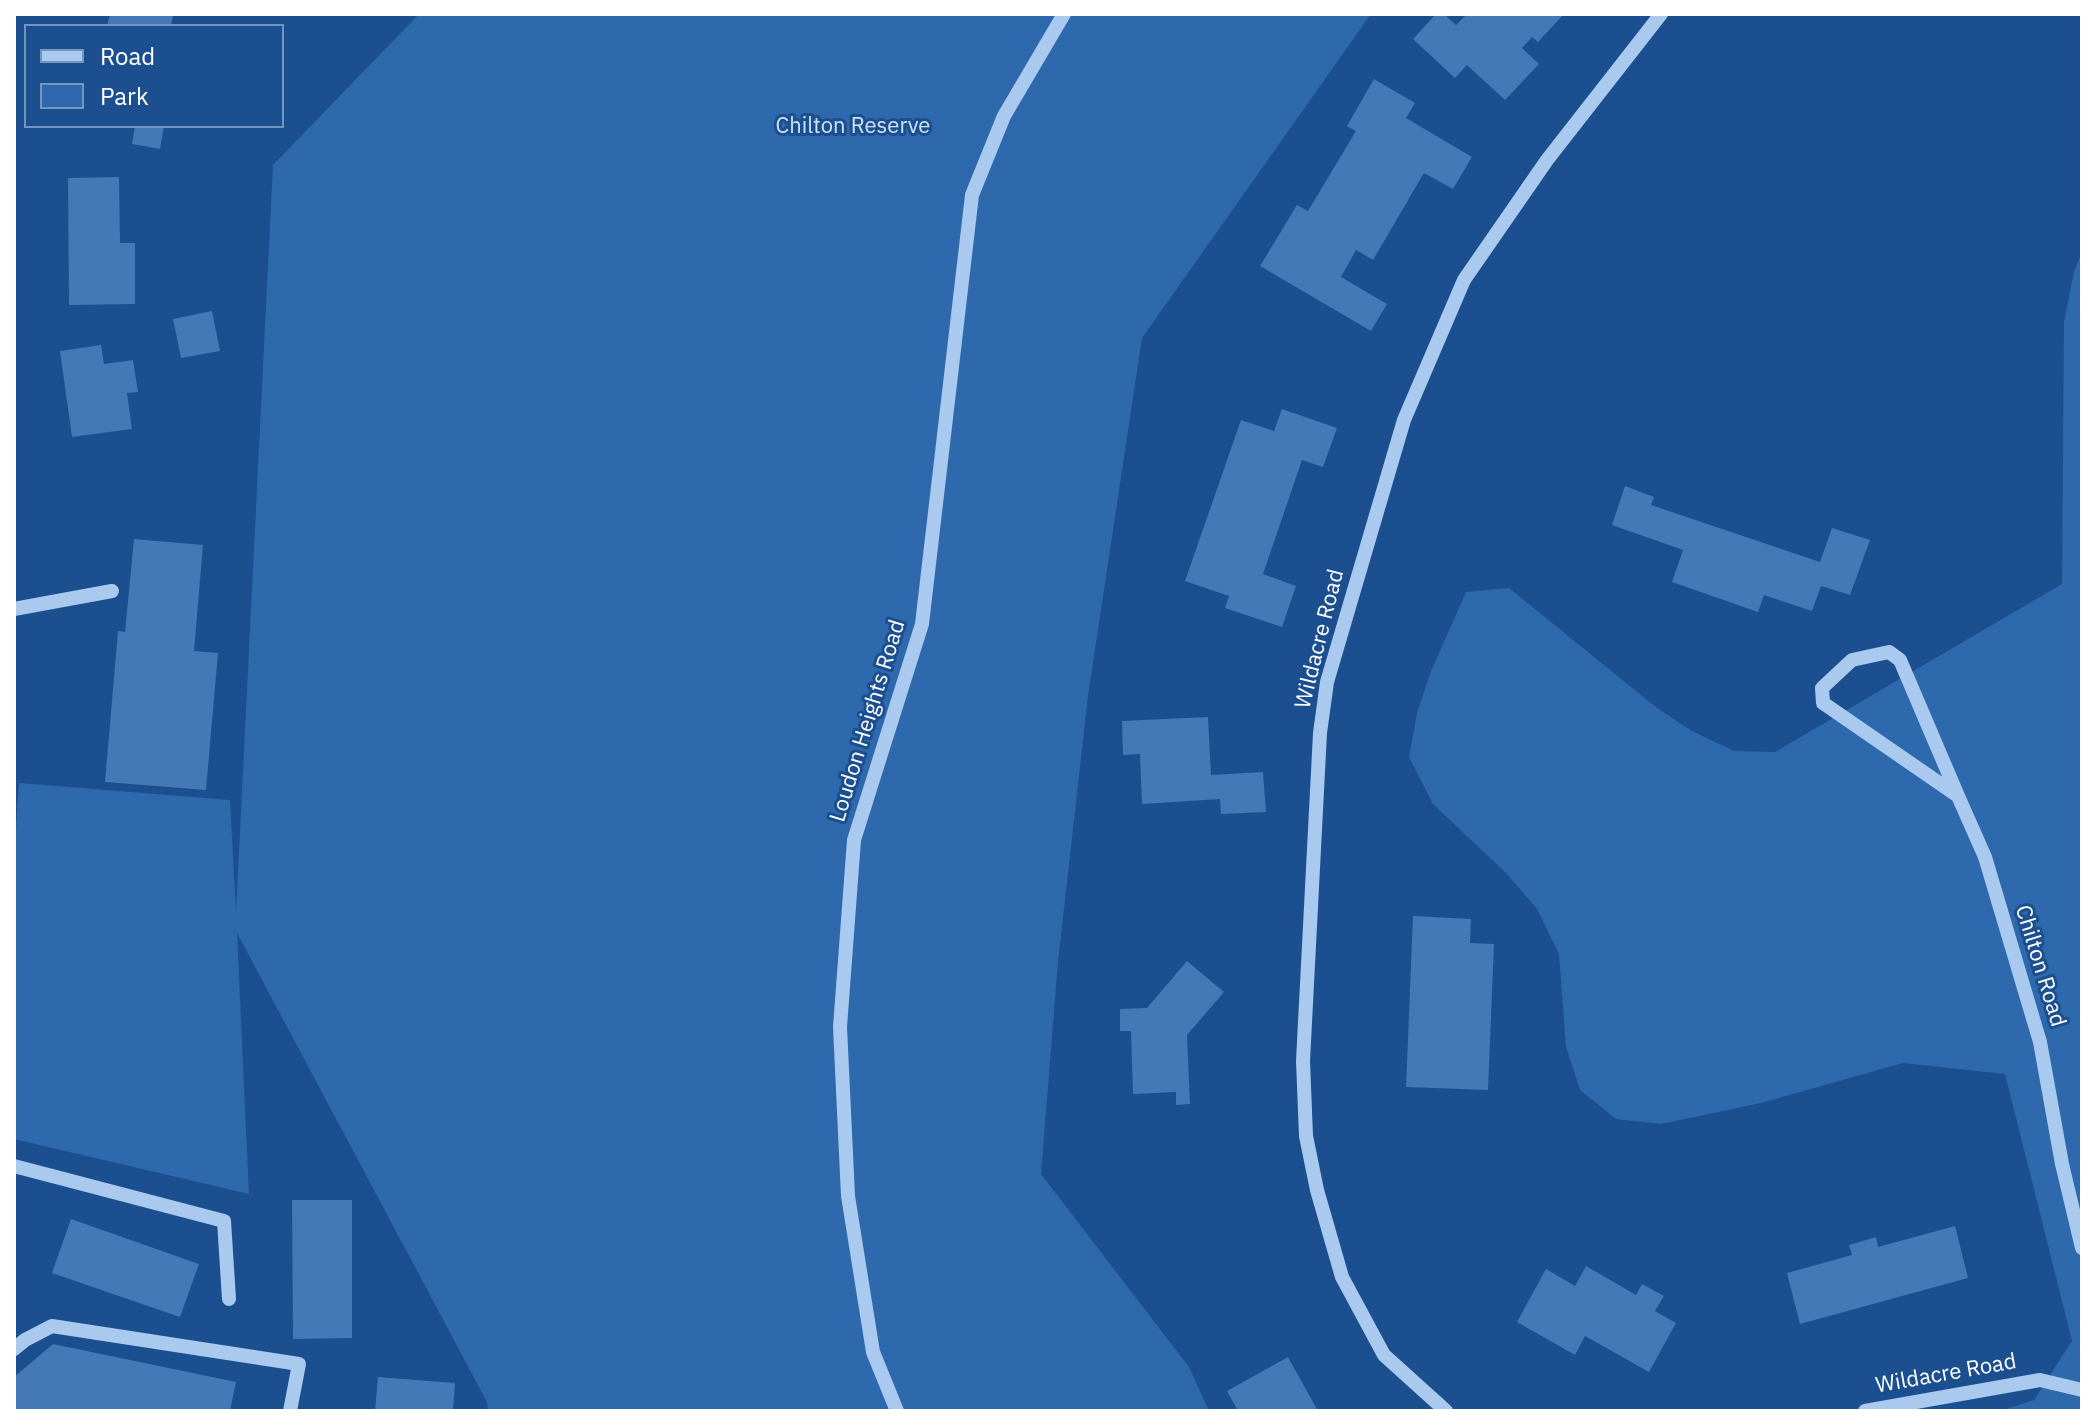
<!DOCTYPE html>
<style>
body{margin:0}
#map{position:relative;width:2096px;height:1425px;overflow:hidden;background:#1b4f8f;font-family:"IBM Plex Sans",sans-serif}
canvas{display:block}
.frame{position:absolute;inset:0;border:16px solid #fff;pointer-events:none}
.legend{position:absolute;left:24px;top:24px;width:260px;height:104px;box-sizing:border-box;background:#1b4f8f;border:2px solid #7695bc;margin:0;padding:10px 14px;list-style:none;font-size:24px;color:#fff}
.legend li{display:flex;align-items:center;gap:16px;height:40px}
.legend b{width:40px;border:2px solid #7695bc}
</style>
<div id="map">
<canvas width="2096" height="1425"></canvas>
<div class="frame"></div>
<ul class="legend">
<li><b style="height:10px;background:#a9c9ee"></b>Road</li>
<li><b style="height:22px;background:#2e69ad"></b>Park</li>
</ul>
</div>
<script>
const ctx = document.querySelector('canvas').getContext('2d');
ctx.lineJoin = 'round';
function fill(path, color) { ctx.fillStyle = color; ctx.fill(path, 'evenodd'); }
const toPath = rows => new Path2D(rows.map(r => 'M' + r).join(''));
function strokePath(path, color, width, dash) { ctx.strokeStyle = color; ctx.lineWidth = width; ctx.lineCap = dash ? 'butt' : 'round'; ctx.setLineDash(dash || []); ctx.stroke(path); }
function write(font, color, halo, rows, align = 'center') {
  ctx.font = font + ' "IBM Plex Sans",sans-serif'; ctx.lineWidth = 6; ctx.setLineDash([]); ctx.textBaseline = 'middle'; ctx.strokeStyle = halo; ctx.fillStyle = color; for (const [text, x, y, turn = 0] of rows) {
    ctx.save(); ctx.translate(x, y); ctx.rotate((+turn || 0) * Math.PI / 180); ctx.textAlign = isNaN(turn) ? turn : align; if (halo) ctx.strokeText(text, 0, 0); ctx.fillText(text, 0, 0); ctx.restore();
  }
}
const green = toPath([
 [419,14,1371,14,1142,338,1088,696,1058,962,1041,1174,1189,1367,1209,1411,488,1411,487,1402,237,933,249,1194,14,1139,14,858,19,783,230,800,236,912,273,165],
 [2082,252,2082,1411,2000,1411,2034,1400,2072,1341,2005,1074,1903,1063,1761,1103,1661,1124,1616,1119,1580,1090,1566,1047,1559,954,1537,909,1507,874,1433,804,1409,757,1417,713,1431,671,1466,592,1509,588,1657,708,1692,731,1734,751,1775,752,2062,584,2064,322,2074,272]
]);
const building = toPath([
 [110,14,166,14,173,15,171,26,107,26],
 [1436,14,1444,14,1456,25,1467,14,1564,14,1538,42,1532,37,1522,48,1539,64,1505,100,1467,65,1455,78,1413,39],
 [1374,79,1415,103,1406,118,1472,157,1453,189,1424,173,1373,260,1356,250,1341,277,1387,304,1371,331,1260,266,1297,205,1308,211,1356,131,1347,126],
 [135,126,164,126,160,149,132,144],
 [119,177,120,243,135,243,135,304,69,305,68,178],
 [212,311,220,351,181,358,173,319],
 [101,345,104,364,133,360,138,392,127,393,132,429,72,437,60,351],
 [1282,409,1337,428,1323,467,1302,460,1263,574,1296,586,1282,627,1225,608,1229,596,1185,581,1241,420,1274,431],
 [1625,486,1654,497,1651,505,1820,562,1832,528,1870,540,1850,595,1821,586,1812,611,1764,595,1758,612,1672,582,1683,550,1612,525],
 [134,539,203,545,194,651,218,653,206,790,105,782,118,631,125,632],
 [1208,717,1211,775,1263,772,1266,812,1221,814,1220,799,1142,804,1140,754,1123,755,1122,721],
 [1413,916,1471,919,1470,943,1494,944,1488,1090,1406,1087],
 [1187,961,1224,992,1187,1035,1190,1104,1176,1105,1176,1092,1133,1094,1131,1031,1120,1031,1120,1009,1147,1008],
 [292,1200,352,1200,352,1338,293,1339],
 [71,1219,199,1264,180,1317,52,1273],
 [1955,1226,1968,1278,1800,1324,1787,1273,1852,1255,1849,1245,1876,1237,1878,1247],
 [1586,1266,1636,1295,1642,1284,1664,1296,1655,1311,1676,1323,1649,1372,1585,1336,1575,1355,1517,1322,1546,1269,1575,1286],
 [53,1344,236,1382,230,1411,14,1411,14,1377],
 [1288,1357,1318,1411,1238,1411,1227,1391],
 [378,1377,455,1383,453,1411,375,1411]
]);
const minor = toPath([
 [14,609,112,591],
 [1958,796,1823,703,1822,688,1852,660,1889,652,1900,660,1958,796,1985,857,2040,1042,2062,1164,2082,1248],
 [14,1166,224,1221,229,1299],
 [14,1349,25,1340,52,1326,299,1364,290,1411],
 [897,1411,873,1352,848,1196,840,1027,854,840,922,624,972,195,1004,116,1064,14],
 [1446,1411,1384,1355,1342,1277,1317,1190,1306,1136,1303,1061,1320,733,1327,682,1404,420,1464,280,1547,160,1661,14],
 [1865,1411,2040,1380,2082,1390]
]);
const parkNames = [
 ["Chilton Reserve",853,127]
];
const streetNames = [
 ["Wildacre Road",1320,639,-76],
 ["Loudon Heights Road",868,721,-73],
 ["Chilton Road",2040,966,73],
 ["Wildacre Road",1946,1374,-10]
];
fill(green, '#2e69ad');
fill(building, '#4478b7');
strokePath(minor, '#a9c9ee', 14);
write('22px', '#cfe3fa', '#1b4f8f', parkNames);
write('22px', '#fff', '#1b4f8f', streetNames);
</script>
